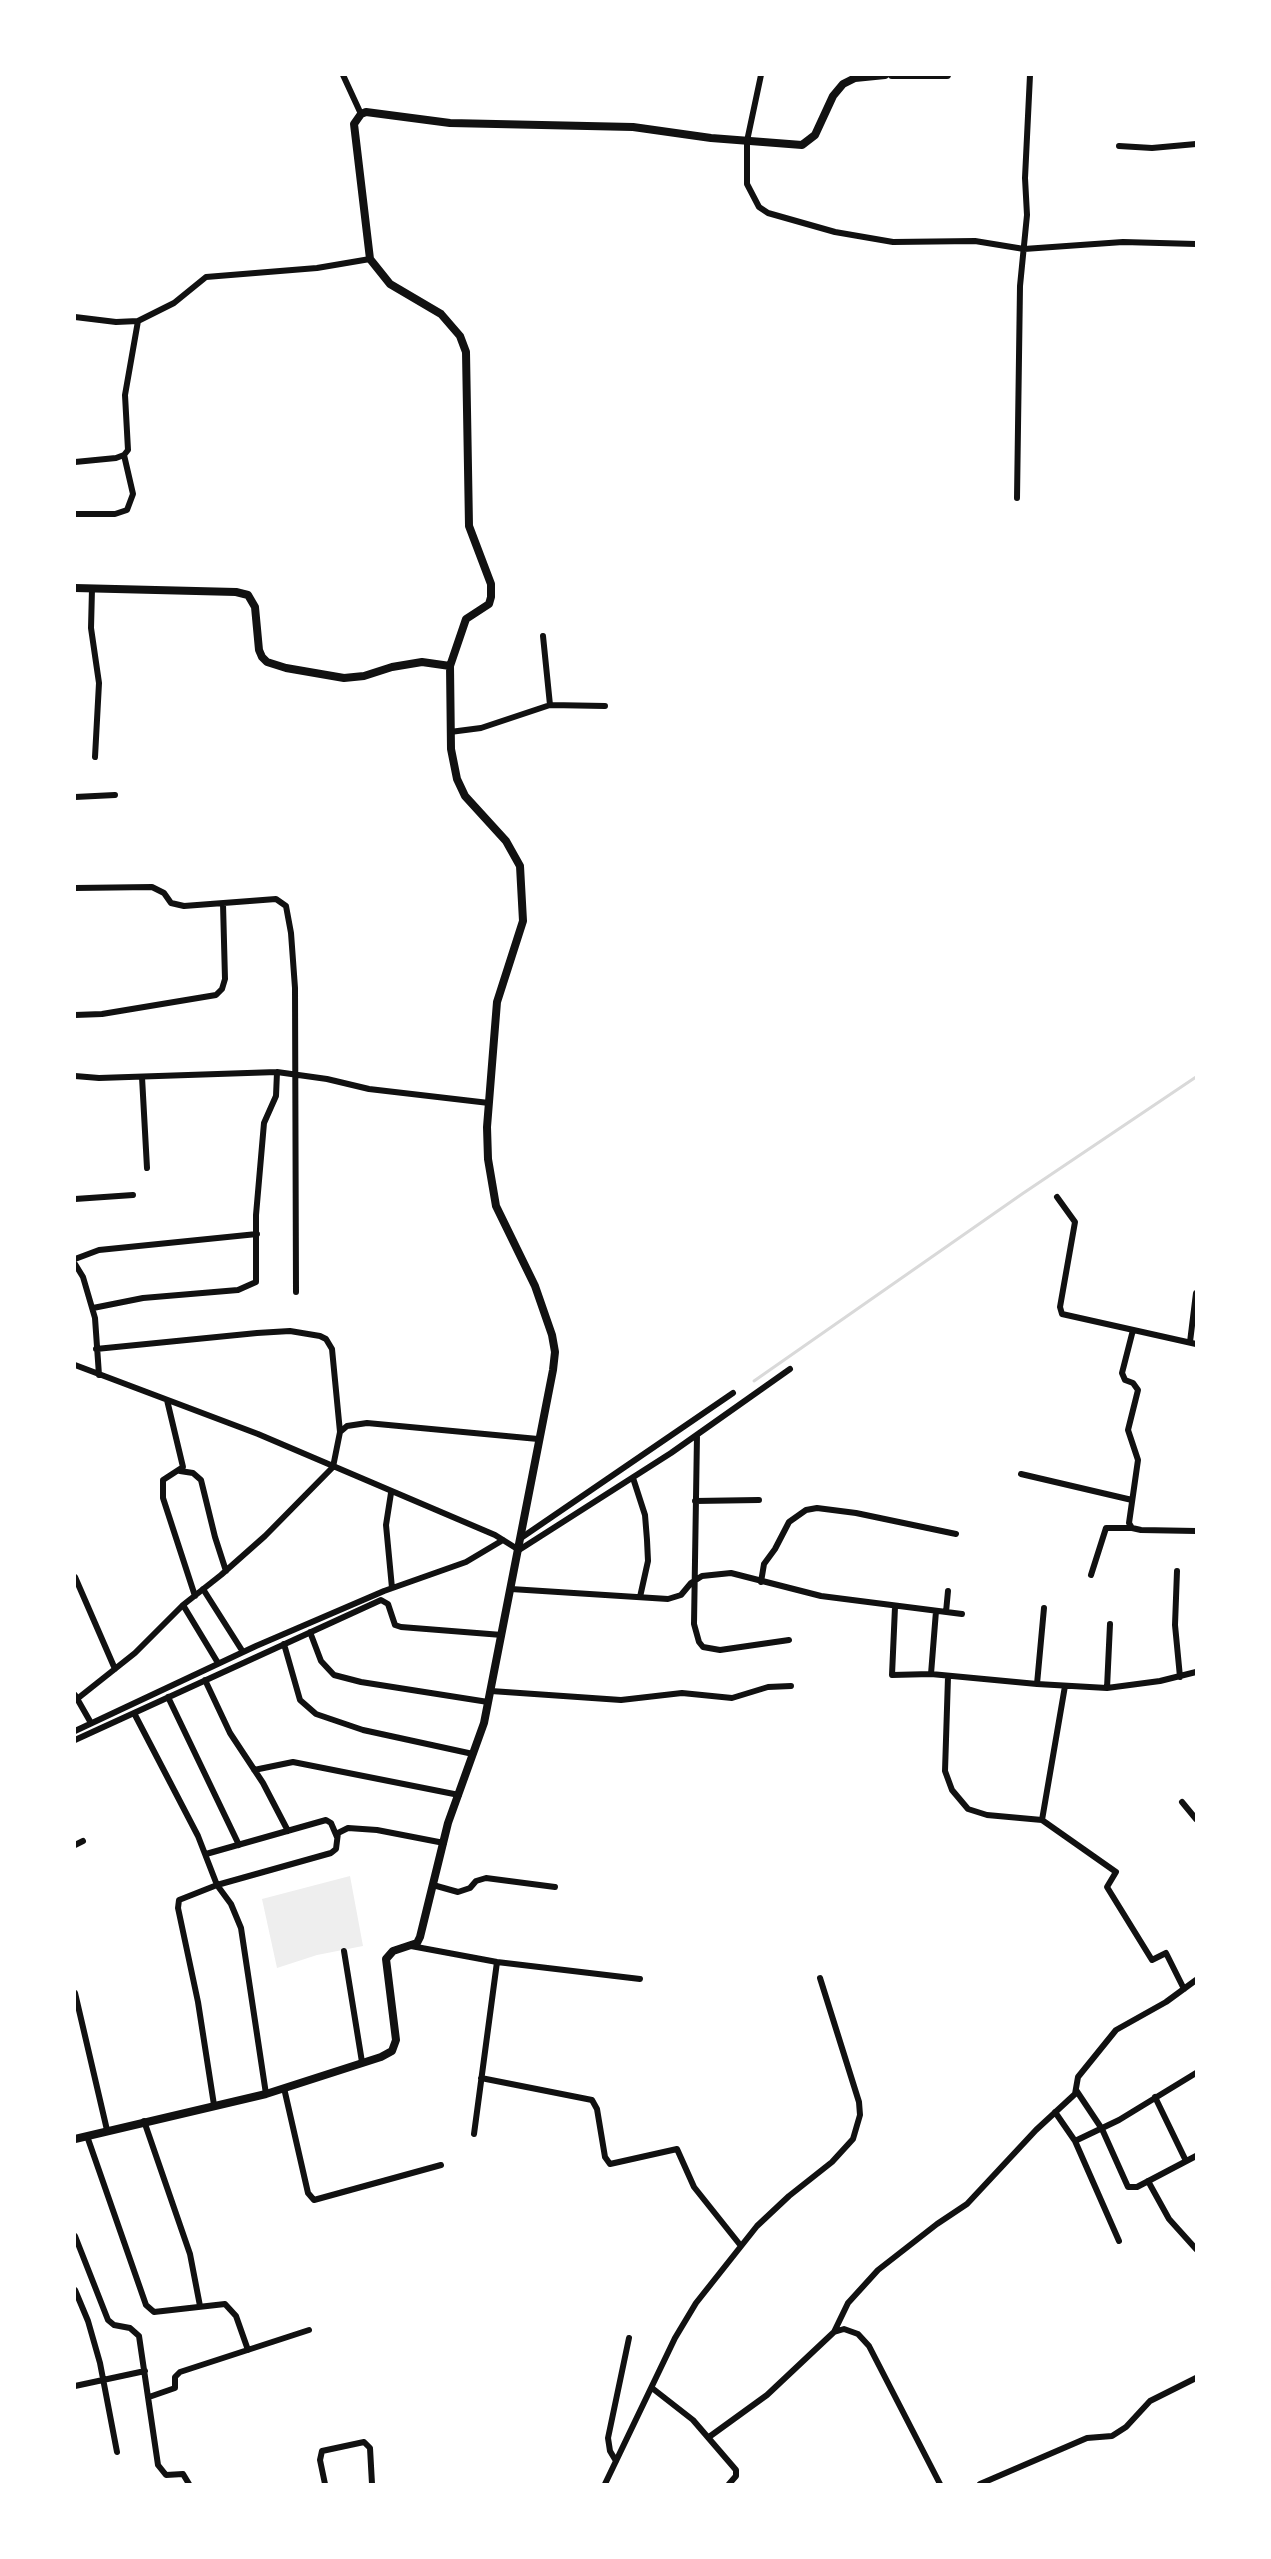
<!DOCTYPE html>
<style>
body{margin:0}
#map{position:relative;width:1271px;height:2559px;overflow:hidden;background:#fff;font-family:"Work Sans",sans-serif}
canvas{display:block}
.frame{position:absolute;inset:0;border:76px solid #fff;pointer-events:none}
</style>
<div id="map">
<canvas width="1271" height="2559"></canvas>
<div class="frame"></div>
</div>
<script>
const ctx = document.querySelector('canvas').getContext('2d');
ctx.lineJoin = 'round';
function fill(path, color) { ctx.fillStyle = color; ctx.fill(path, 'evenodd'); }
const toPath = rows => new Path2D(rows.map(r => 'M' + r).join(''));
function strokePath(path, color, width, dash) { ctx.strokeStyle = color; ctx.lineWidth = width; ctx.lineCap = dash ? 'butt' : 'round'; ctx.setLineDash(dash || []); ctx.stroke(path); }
const green = toPath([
 [350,1876,363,1946,317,1955,277,1968,262,1899]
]);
const stream = toPath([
 [754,1381,1022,1194,1196,1077]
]);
const minor = toPath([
 [343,75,361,114],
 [761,75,747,141,747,184,759,207,768,213,835,232,893,242,975,241,1024,249,1123,242,1196,244],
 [1119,146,1152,148,1196,144],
 [75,317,116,322,138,321,174,303,206,277,317,268,370,259],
 [75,462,116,458,124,455,128,450,125,395,138,321],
 [1017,498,1020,286,1027,215,1025,178,1030,75],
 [75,514,115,514,127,510,133,494,124,455],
 [92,589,91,628,99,683,95,757],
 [543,636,550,705],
 [450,732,481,728,550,705,605,706],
 [75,797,115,795],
 [75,888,152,887,164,893,171,903,184,906,276,899,286,906,291,933,295,988,296,1292],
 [75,1015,102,1014,216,995,222,989,225,979,223,904],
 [75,1076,99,1078,277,1072,327,1079,369,1089,489,1103],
 [142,1077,147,1168],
 [1057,1197,1075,1222,1060,1307,1062,1314,1196,1344],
 [75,1199,133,1195],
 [75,1259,99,1250,257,1234],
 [75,1264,83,1277,95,1318,99,1375],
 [93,1308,143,1298,238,1290,256,1282,256,1215,264,1123,276,1096,277,1072],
 [1133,1330,1122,1373,1125,1380,1133,1383,1138,1390,1128,1430,1138,1460,1129,1523,1132,1528,1141,1530,1196,1531],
 [1190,1342,1196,1293],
 [96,1349,257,1333,290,1331,320,1336,326,1339,332,1349,340,1432],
 [75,1365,258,1434,495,1535,519,1550,671,1453,790,1369],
 [167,1400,183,1467,163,1480,163,1498,195,1596],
 [697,1435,694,1624,699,1642,703,1647,720,1650,789,1640],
 [180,1471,193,1473,201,1480,215,1537,226,1571],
 [1021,1474,1132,1500],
 [633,1478,645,1515,647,1540,648,1561,640,1597],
 [391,1493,386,1525,392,1588],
 [695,1501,759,1500],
 [521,1538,733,1393],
 [1177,1571,1175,1625,1180,1677],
 [1091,1575,1106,1528,1131,1528],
 [75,1577,115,1669],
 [761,1582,764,1564,775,1549,789,1522,806,1510,817,1508,856,1513,956,1534],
 [203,1589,243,1652],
 [511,1589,668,1599,681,1595,691,1583,702,1576,731,1573,821,1596,962,1614],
 [183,1605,218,1663],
 [895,1607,892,1675,931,1674,1037,1684],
 [1044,1608,1037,1684,1107,1688],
 [946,1612,948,1591],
 [1110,1624,1107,1688,1160,1681,1196,1672],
 [310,1632,321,1661,334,1675,361,1682,488,1702],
 [284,1644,300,1700,316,1714,363,1730,473,1754],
 [931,1674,936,1611],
 [948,1677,945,1771,952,1790,968,1809,987,1815,1042,1820,1116,1872,1107,1887,1152,1960,1166,1953,1184,1989],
 [205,1680,230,1733,263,1783,288,1831],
 [491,1691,621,1700,682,1693,732,1698,768,1687,791,1686],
 [75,1695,91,1723],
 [168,1697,239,1845],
 [77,1699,135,1653,183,1605,221,1575,265,1536,333,1467,340,1432,347,1426,367,1423,538,1439],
 [134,1713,198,1836,217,1885,231,1904,241,1928,266,2094],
 [75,1731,256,1646,384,1591,466,1562,503,1540],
 [75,1740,381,1600,388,1604,395,1625,401,1627,502,1635],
 [254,1770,293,1762,459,1795],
 [1182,1802,1196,1819],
 [1042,1820,1065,1686],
 [75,1845,83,1841],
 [206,1854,326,1820,331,1823,337,1837],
 [433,1885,458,1892,470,1888,476,1881,486,1878,555,1887],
 [411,1946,497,1962,640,1979],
 [344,1951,362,2062],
 [75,1993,107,2130],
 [481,2078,592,2100,597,2109,605,2157,610,2164,677,2149,694,2187,741,2246],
 [284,2088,308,2193,314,2200,441,2165],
 [1076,2090,1102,2129,1128,2187,1137,2187,1196,2156],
 [1155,2097,1186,2161],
 [214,2105,198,2002,178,1908,179,1900,217,1885,331,1853,336,1849,338,1833,348,1828,377,1830,444,1843],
 [1055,2112,1075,2141,1119,2120,1196,2073],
 [144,2121,190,2254,200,2306],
 [474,2134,497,1962],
 [87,2136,146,2305,154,2312,225,2304,236,2316,248,2350],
 [1075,2141,1119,2241],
 [1148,2181,1169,2219,1196,2249],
 [75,2236,108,2320,114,2325,130,2328,139,2336,158,2465,166,2475,183,2474,189,2484],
 [75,2290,88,2321,100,2363,117,2452],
 [834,2332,848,2303,878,2270,937,2224,967,2204,1036,2130,1075,2094,1078,2077,1116,2030,1166,2002,1196,1980],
 [75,2386,145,2371],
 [652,2388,693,2420,730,2463,736,2470,736,2476,729,2484],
 [149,2397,175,2388,175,2377,180,2372,309,2330],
 [709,2437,767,2395,834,2332,844,2329,858,2334,869,2346,940,2484],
 [616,2461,610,2451,608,2438,629,2338],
 [325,2484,320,2460,322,2451,364,2442,370,2448,372,2484],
 [605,2484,675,2338,696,2303,757,2226,789,2196,832,2162,853,2139,860,2115,859,2102,820,1978],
 [980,2484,1087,2438,1112,2436,1126,2427,1150,2401,1196,2378]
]);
const tertiary = toPath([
 [892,75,947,75],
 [75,588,236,592,248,595,255,607,259,650,262,657,267,662,286,668,344,678,364,676,392,667,422,662,450,666],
 [75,2139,266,2094,381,2057,392,2051,396,2040,386,1959,393,1951,417,1943,420,1937,448,1823,484,1723,553,1370,555,1352,552,1335,535,1286,496,1206,488,1159,487,1127,497,1002,523,921,520,866,506,841,465,796,457,779,451,749,450,666,466,619,489,604,491,597,491,584,469,526,466,352,460,336,441,314,390,284,370,259,354,124,361,114,366,112,450,123,633,127,711,138,802,145,815,135,833,96,843,84,855,78,885,75]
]);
fill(green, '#eee');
strokePath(stream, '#d9d9d9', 3);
strokePath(minor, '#111', 6);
strokePath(tertiary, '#111', 8);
</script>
